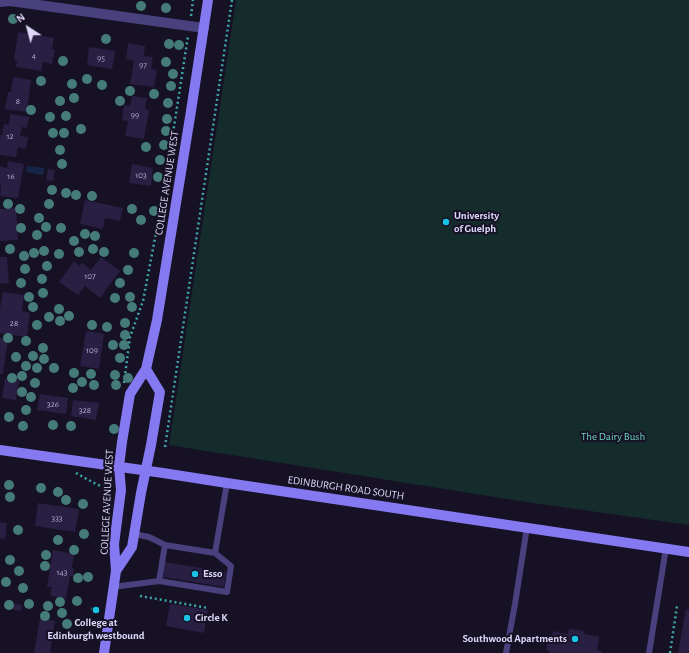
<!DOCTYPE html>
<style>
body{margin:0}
#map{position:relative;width:689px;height:653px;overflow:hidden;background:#161124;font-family:"Alegreya Sans",sans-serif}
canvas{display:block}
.north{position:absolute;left:8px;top:8px;width:40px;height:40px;-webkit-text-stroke:3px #161124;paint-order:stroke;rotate:324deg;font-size:11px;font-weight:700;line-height:16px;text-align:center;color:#ded8fb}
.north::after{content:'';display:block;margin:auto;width:14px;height:18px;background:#ded8fb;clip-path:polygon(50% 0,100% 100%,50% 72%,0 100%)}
</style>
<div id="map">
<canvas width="689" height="653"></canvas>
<div class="north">N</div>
</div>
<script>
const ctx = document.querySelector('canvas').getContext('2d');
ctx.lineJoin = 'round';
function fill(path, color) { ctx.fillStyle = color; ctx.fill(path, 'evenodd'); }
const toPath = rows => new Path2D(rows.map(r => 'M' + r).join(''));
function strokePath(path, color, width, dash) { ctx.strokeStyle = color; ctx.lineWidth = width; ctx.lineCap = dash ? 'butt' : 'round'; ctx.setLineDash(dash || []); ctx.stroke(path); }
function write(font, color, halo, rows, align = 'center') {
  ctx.font = font + ' "Alegreya Sans",sans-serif'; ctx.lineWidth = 4; ctx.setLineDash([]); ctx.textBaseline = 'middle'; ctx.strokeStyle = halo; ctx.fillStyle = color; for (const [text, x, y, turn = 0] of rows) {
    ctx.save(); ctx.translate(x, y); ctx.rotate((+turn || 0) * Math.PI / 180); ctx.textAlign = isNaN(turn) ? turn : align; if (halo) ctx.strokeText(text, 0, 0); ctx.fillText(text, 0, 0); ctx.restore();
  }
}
const green = toPath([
 [236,0,689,0,689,525,526,502,169,445]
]);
const water = toPath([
 [27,166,44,168,43,175,26,172]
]);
const building = toPath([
 [18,32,54,38,52,49,55,50,52,64,43,62,41,71,16,67,17,61,14,60],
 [128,43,145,46,144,56,153,57,151,69,157,70,154,87,130,84,134,61,126,59],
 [89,47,115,51,112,69,87,65],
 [13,77,31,80,27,112,5,109,8,92,11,92],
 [132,96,147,98,145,109,149,110,144,139,125,136,128,121,122,120,124,105,130,106],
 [10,114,29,117,27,128,22,127,20,136,28,137,26,149,18,147,16,157,0,155,0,135,2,135,4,124,9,125],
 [8,161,24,164,18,198,0,196,1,185,0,185,0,166,7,168],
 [132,164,153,168,151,186,129,183],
 [48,169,55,170,53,181,46,180],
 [85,200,123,208,120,221,105,218,103,229,80,224],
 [16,208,18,240,0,241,0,209],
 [0,257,7,257,9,283,0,284],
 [101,257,120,271,100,298,85,286,78,295,59,282,74,261,79,266,82,263,91,270],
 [3,292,24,295,22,311,30,313,27,337,0,333,0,308],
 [86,331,104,334,99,369,80,366],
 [0,338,8,339,3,374,0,374],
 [5,379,19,381,16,400,2,398],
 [40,394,68,398,66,414,37,410],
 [73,400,99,403,96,420,71,416],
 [38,503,79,509,75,532,35,526],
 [0,522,7,523,5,539,0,538],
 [53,550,74,554,72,568,74,568,73,576,70,576,66,598,50,596,52,587,47,587],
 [165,562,226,572,224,587,163,577],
 [5,602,22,605,21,611,4,608],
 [170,604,208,610,204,633,166,626],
 [686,609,689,610,689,653,678,653],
 [40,618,55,621,50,653,34,653],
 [569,629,585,631,584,634,599,637,597,650,602,651,601,653,549,653,549,651,546,650,547,642,551,643,553,631,568,634]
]);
const path = toPath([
 [191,16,193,0],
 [124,383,130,337,143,301,156,233,167,172,188,36],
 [165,447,232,0],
 [76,473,96,484,108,489,108,493],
 [140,596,208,608],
 [91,609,96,610],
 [670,653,677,606]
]);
const lane = toPath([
 [134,534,149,537,165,545,215,553],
 [159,581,165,545],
 [113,587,159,581,227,592,231,566,215,553,227,483],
 [506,653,515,604,527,527],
 [649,653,666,548]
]);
const street = toPath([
 [0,2,10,1,204,28]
]);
const secondary = toPath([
 [0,450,163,473,227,483,689,552],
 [116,571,132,547,141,493,151,445,160,392,146,369],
 [104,653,116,571,114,544,121,490,119,466,122,442,130,394,146,369,157,320,191,111,208,0]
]);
const trees = [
 [141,6],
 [166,8],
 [13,19],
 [106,39],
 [169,44],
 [179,45],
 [63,61],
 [166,62],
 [173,74],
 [87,79],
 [41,81],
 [72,84],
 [102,85],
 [171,86],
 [130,91],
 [154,94],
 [74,98],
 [60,101],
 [120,101],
 [168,103],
 [31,110],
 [66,116],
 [50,117],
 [167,119],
 [81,129],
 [166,131],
 [53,133],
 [64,133],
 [164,145],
 [146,147],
 [60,150],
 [160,160],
 [62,164],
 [158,177],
 [52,190],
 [66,193],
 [76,195],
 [92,196],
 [8,204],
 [49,204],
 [20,209],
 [132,209],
 [154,211],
 [39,218],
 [141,220],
 [46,227],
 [21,228],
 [61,228],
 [85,234],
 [37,235],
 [95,236],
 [74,241],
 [10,249],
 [93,249],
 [44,251],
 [79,252],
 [104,252],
 [34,253],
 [134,253],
 [59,254],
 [24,256],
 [47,266],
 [25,269],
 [128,270],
 [42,279],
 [21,283],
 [120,283],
 [43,293],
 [29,297],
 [130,297],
 [115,298],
 [33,307],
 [132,307],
 [59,309],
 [69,316],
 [49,317],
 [60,321],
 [125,323],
 [37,325],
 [92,325],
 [107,327],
 [125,335],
 [8,338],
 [26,341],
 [113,345],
 [124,345],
 [43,348],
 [33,356],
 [16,357],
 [120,358],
 [44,359],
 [26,366],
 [37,368],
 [54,368],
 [74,373],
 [91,374],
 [115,375],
 [22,376],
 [12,378],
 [128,378],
 [82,382],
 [35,383],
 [94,385],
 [116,385],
 [73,388],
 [22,392],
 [31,397],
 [26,410],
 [9,417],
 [53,425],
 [23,426],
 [71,426],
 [114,429],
 [9,485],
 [41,488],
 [58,492],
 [10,497],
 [66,500],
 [83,504],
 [18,530],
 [84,534],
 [58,540],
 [74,550],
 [46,555],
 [10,560],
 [45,566],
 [19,571],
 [88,577],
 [78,578],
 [6,582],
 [23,588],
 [77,601],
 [60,602],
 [29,604],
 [9,605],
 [48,606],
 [62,613],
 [45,616],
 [67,624]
];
const markers = [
 [446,222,4,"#19c3e6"],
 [195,574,4,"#19c3e6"],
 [96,610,4,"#19c3e6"],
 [187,618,4,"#19c3e6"],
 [575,639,4,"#19c3e6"]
];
const numberNames = [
 ["4",34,55],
 ["95",101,58],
 ["97",143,65],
 ["8",18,101],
 ["99",135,115],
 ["12",10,136],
 ["103",141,175],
 ["16",11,176],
 ["107",90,276],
 ["28",14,323],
 ["109",92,350],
 ["326",53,404],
 ["328",85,410],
 ["333",57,518],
 ["143",62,572]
];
const streetNames = [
 ["COLLEGE AVENUE WEST",167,183,-81],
 ["EDINBURGH ROAD SOUTH",346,488,8],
 ["COLLEGE AVENUE WEST",107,502,-87]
];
const poiNames = [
 ["University",454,216],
 ["of Guelph",454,229],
 ["Esso",203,574],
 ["Circle K",195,618],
 ["College at",96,623,"center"],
 ["Edinburgh westbound",96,636,"center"],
 ["Southwood Apartments",567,639,"right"]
];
const parkNames = [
 ["The Dairy Bush",613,437]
];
fill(green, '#152c2d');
fill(water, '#162649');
fill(building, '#291f43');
strokePath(path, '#3ca9ab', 2.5, [2, 3]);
strokePath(lane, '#48417e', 6);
strokePath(street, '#48417e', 10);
strokePath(secondary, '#8579f1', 10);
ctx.fillStyle = '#457c7a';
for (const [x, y] of trees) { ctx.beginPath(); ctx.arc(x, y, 5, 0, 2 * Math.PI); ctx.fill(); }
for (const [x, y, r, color] of markers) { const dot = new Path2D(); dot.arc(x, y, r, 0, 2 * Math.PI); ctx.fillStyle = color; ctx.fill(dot); strokePath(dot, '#161124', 1.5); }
write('9px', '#b1aacd', null, numberNames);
write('11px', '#ded8fb', '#161124', streetNames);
write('bold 11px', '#ded8fb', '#161124', poiNames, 'left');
write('11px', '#6bd3c1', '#161124', parkNames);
</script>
